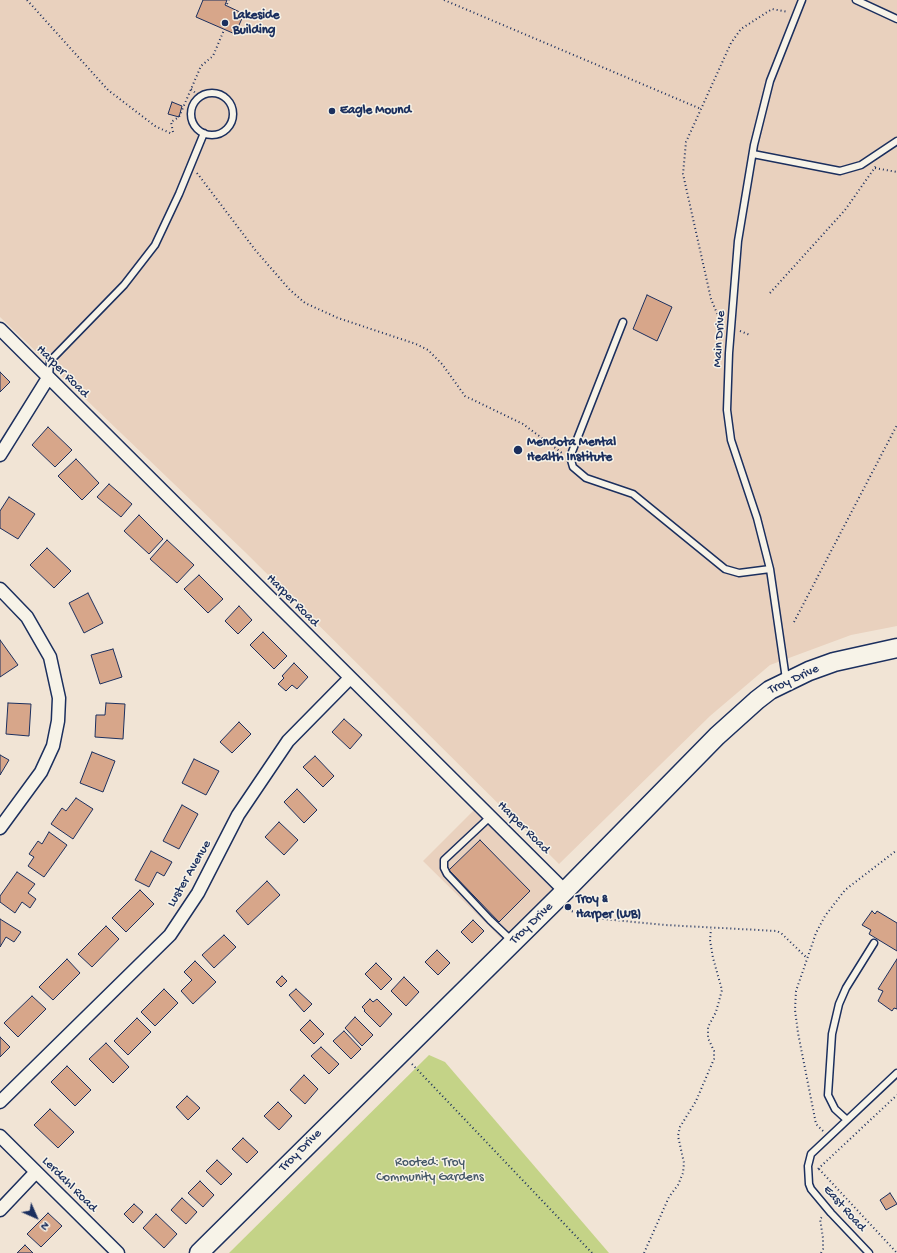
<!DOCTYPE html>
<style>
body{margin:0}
#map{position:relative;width:897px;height:1253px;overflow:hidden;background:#f1e4d5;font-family:"Gochi Hand",sans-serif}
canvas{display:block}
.north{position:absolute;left:16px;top:1197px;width:40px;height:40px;-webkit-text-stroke:3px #f7f3e8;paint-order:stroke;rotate:135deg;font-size:11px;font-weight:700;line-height:16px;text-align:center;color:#1b2f5e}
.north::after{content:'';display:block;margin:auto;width:14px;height:18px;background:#1b2f5e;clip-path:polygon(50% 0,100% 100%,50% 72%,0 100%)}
</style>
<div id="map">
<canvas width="897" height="1253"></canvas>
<div class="north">N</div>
</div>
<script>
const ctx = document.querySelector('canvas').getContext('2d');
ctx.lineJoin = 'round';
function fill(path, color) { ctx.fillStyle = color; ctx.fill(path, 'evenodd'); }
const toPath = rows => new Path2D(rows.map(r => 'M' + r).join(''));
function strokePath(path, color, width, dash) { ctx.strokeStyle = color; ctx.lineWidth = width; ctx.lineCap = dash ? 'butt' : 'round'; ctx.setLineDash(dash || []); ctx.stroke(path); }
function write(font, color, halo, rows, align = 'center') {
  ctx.font = font + ' "Gochi Hand",sans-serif'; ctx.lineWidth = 3; ctx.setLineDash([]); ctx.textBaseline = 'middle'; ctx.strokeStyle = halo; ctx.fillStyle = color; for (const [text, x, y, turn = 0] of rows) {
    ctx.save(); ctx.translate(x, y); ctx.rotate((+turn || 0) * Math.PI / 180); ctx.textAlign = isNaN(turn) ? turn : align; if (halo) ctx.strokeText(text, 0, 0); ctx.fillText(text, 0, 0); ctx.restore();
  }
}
const built = toPath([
 [0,0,897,0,897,626,851,635,770,665,710,716,559,864,245,552,0,317],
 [479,805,565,891,509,946,423,861]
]);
const green = toPath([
 [429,1055,445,1062,609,1253,229,1253]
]);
const building = toPath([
 [203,0,227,0,225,5,244,14,235,34,196,17,203,0],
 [172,102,182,106,179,117,168,114,172,102],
 [647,295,672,307,657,341,633,329,647,295],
 [0,372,10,382,0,392,0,372],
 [48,427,72,450,55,467,32,445,48,427],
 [76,459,99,483,82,500,58,476,76,459],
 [109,484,132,504,121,517,97,497,109,484],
 [9,497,35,514,18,539,0,528,0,511,9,497],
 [139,515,163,539,149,554,124,531,139,515],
 [167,540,194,565,177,583,150,559,167,540],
 [47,548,71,571,54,588,30,565,47,548],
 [199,575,223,599,208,613,184,589,199,575],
 [88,593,103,623,84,633,69,603,88,593],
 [239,606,252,620,238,634,225,621,239,606],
 [263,632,287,656,274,669,250,645,263,632],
 [0,640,18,665,0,677,0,640],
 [113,649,122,677,100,684,91,655,113,649],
 [294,663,308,677,297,689,292,685,286,691,278,684,284,678,282,676,294,663],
 [8,703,31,704,29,736,6,734,8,703],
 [106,703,125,704,123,739,95,737,96,715,105,715,106,703],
 [344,719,362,735,350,749,332,732,344,719],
 [239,722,251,734,232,753,220,742,239,722],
 [92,752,115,761,103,792,80,783,92,752],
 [0,755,9,760,0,775,0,755],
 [315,756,334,776,323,787,303,767,315,756],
 [194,759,219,771,206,795,182,783,194,759],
 [297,789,317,810,304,823,284,802,297,789],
 [76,798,93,809,73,839,51,824,62,808,66,811,76,798],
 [182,805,198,814,179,849,163,841,182,805],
 [279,822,298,840,284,855,265,837,279,822],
 [49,832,67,845,44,877,28,866,34,857,29,854,38,841,42,844,49,832],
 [480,840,530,891,499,922,449,870,480,840],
 [151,851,172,862,164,876,157,872,149,887,135,880,151,851],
 [17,872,35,884,28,893,36,899,30,908,22,902,15,913,0,902,0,896,17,872],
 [267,881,280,895,248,925,236,911,267,881],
 [140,890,154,904,126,932,112,918,140,890],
 [872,911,875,914,877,911,897,923,897,951,869,934,871,930,862,925,872,911],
 [0,919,21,932,14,942,6,937,0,947,0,919],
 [473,920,484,931,472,943,461,932,473,920],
 [106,926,119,939,92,967,78,954,106,926],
 [224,935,236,947,214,968,202,955,224,935],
 [437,950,450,963,438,975,425,962,437,950],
 [67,959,80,973,53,1000,39,987,67,959],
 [897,959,897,1009,894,1008,892,1011,878,1001,883,991,878,989,897,959],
 [195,961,216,982,193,1004,181,991,192,980,184,972,195,961],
 [376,963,392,979,381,990,365,974,376,963],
 [282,976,287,981,281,987,276,982,282,976],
 [404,977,419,992,406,1006,391,991,404,977],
 [164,989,178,1003,155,1026,141,1012,164,989],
 [296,989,312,1004,304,1012,289,995,296,989],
 [32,996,46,1009,18,1037,4,1023,32,996],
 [370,999,373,1002,377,999,392,1014,380,1027,364,1011,365,1010,362,1007,370,999],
 [355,1017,373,1035,362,1046,345,1028,355,1017],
 [137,1018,151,1032,128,1055,114,1041,137,1018],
 [310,1020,324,1034,314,1044,300,1030,310,1020],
 [344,1031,361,1049,351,1059,333,1041,344,1031],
 [0,1037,10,1047,0,1057,0,1037],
 [106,1043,129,1067,113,1083,89,1059,106,1043],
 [321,1047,339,1064,329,1074,311,1056,321,1047],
 [67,1066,91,1090,75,1106,51,1082,67,1066],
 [304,1075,318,1089,305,1104,290,1090,304,1075],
 [187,1096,200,1108,188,1120,176,1107,187,1096],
 [278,1102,292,1116,279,1130,264,1116,278,1102],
 [50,1109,74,1132,58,1148,34,1125,50,1109],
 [243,1138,258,1152,247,1163,232,1149,243,1138],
 [217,1160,232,1174,221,1185,206,1171,217,1160],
 [200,1181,214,1195,203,1207,188,1193,200,1181],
 [890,1193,897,1204,886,1210,880,1200,890,1193],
 [182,1198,197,1212,186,1224,171,1210,182,1198],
 [134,1204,143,1212,133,1223,124,1214,134,1204],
 [48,1213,62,1226,41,1247,27,1234,48,1213],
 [156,1214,177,1234,164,1248,143,1228,156,1214],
 [25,1245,33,1253,17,1253,25,1245]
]);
const path = toPath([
 [27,0,108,90,155,126,172,134],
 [444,0,701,109],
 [227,4,229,0],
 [191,89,200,97],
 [173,132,171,122,179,117,201,66,213,56,224,30],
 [875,168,897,172],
 [197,173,256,251,290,290,305,303,338,318,416,344,428,350,442,364,465,396,523,424,562,453],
 [770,293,845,210,876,166],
 [722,325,711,299,683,174,686,142,731,43,741,29,772,9,788,12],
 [740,331,750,335],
 [794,622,897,425],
 [568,910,593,918,665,925,777,931,782,934,807,958],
 [412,1064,592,1253],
 [823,1131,816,1124,798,1033,795,1010,796,991,816,933,825,916,845,890,897,850],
 [818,1169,897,1095],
 [819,1169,897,1253],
 [644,1253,669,1197,678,1185,683,1173,684,1163,678,1136,680,1127,696,1101,714,1059,714,1051,708,1038,708,1027,716,1012,722,990,713,958,710,940,711,929],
 [821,1253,823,1249,823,1238,820,1219,823,1216]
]);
const lane = toPath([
 [856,0,897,19],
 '191 114a21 21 0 1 1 42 0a21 21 0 1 1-42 0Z',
 [753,154,840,171,861,165,897,141],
 [623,322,572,452,571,460,573,467,586,478,633,494,725,569,739,573,770,569],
 [49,377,50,361,124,285,155,245,179,194,204,133],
 [786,679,770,569,757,518,731,440,727,410,729,353,738,241,754,145,770,81,802,0],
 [491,816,444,860,444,868,447,874,490,920,512,941],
 [847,1120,835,1109,828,1095,832,1034,839,1004,846,988,874,943],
 [869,1253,831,1213,811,1189,809,1184,808,1166,811,1154,897,1073]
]);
const street = toPath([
 [0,329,565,891],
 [0,455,48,378],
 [0,589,27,617,50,657,59,698,58,721,53,746,41,772,0,828],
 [0,1102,170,935,198,893,238,815,288,741,350,678],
 [0,1136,118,1253],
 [0,1210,36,1172]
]);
const secondary = toPath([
 [199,1253,565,891,717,736,757,700,770,690,809,671,834,662,897,648]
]);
const markers = [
 [225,23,4,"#1b2f5e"],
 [332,111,4,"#1b2f5e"],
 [518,450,5,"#1b2f5e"],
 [568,907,4,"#1b2f5e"]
];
const poiNames = [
 ["Lakeside",233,16],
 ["Building",233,31],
 ["Eagle Mound",340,111],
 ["Mendota Mental",527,443],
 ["Health Institute",527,458],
 ["Troy &",576,900],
 ["Harper (WB)",576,915]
];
const streetNames = [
 ["Main Drive",720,339,-86],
 ["Harper Road",62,372,45],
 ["Harper Road",292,601,45],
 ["Troy Drive",794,680,-25],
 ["Harper Road",523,828,45],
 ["Luster Avenue",190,874,-60],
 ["Troy Drive",532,924,-44],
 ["Troy Drive",301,1151,-45],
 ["Lerdahl Road",69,1185,45],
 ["East Road",844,1209,48]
];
const parkNames = [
 ["Rooted: Troy",430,1163],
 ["Community Gardens",430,1178]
];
fill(built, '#e9d1be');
fill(green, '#c4d387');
fill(building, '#d7a68a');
strokePath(building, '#1b2f5e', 1);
strokePath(lane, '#1b2f5e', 9);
strokePath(street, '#1b2f5e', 15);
strokePath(secondary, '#1b2f5e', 21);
strokePath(path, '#1b2f5e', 2, [1, 3]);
strokePath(lane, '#f7f3e8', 6);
strokePath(street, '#f7f3e8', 12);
strokePath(secondary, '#f7f3e8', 18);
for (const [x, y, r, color] of markers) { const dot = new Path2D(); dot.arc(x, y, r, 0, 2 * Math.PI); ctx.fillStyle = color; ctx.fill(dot); strokePath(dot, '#f7f3e8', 1.5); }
write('bold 13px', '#1b2f5e', '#f7f3e8', poiNames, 'left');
write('13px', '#1b2f5e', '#f7f3e8', streetNames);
write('13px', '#455868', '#f7f3e8', parkNames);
</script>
